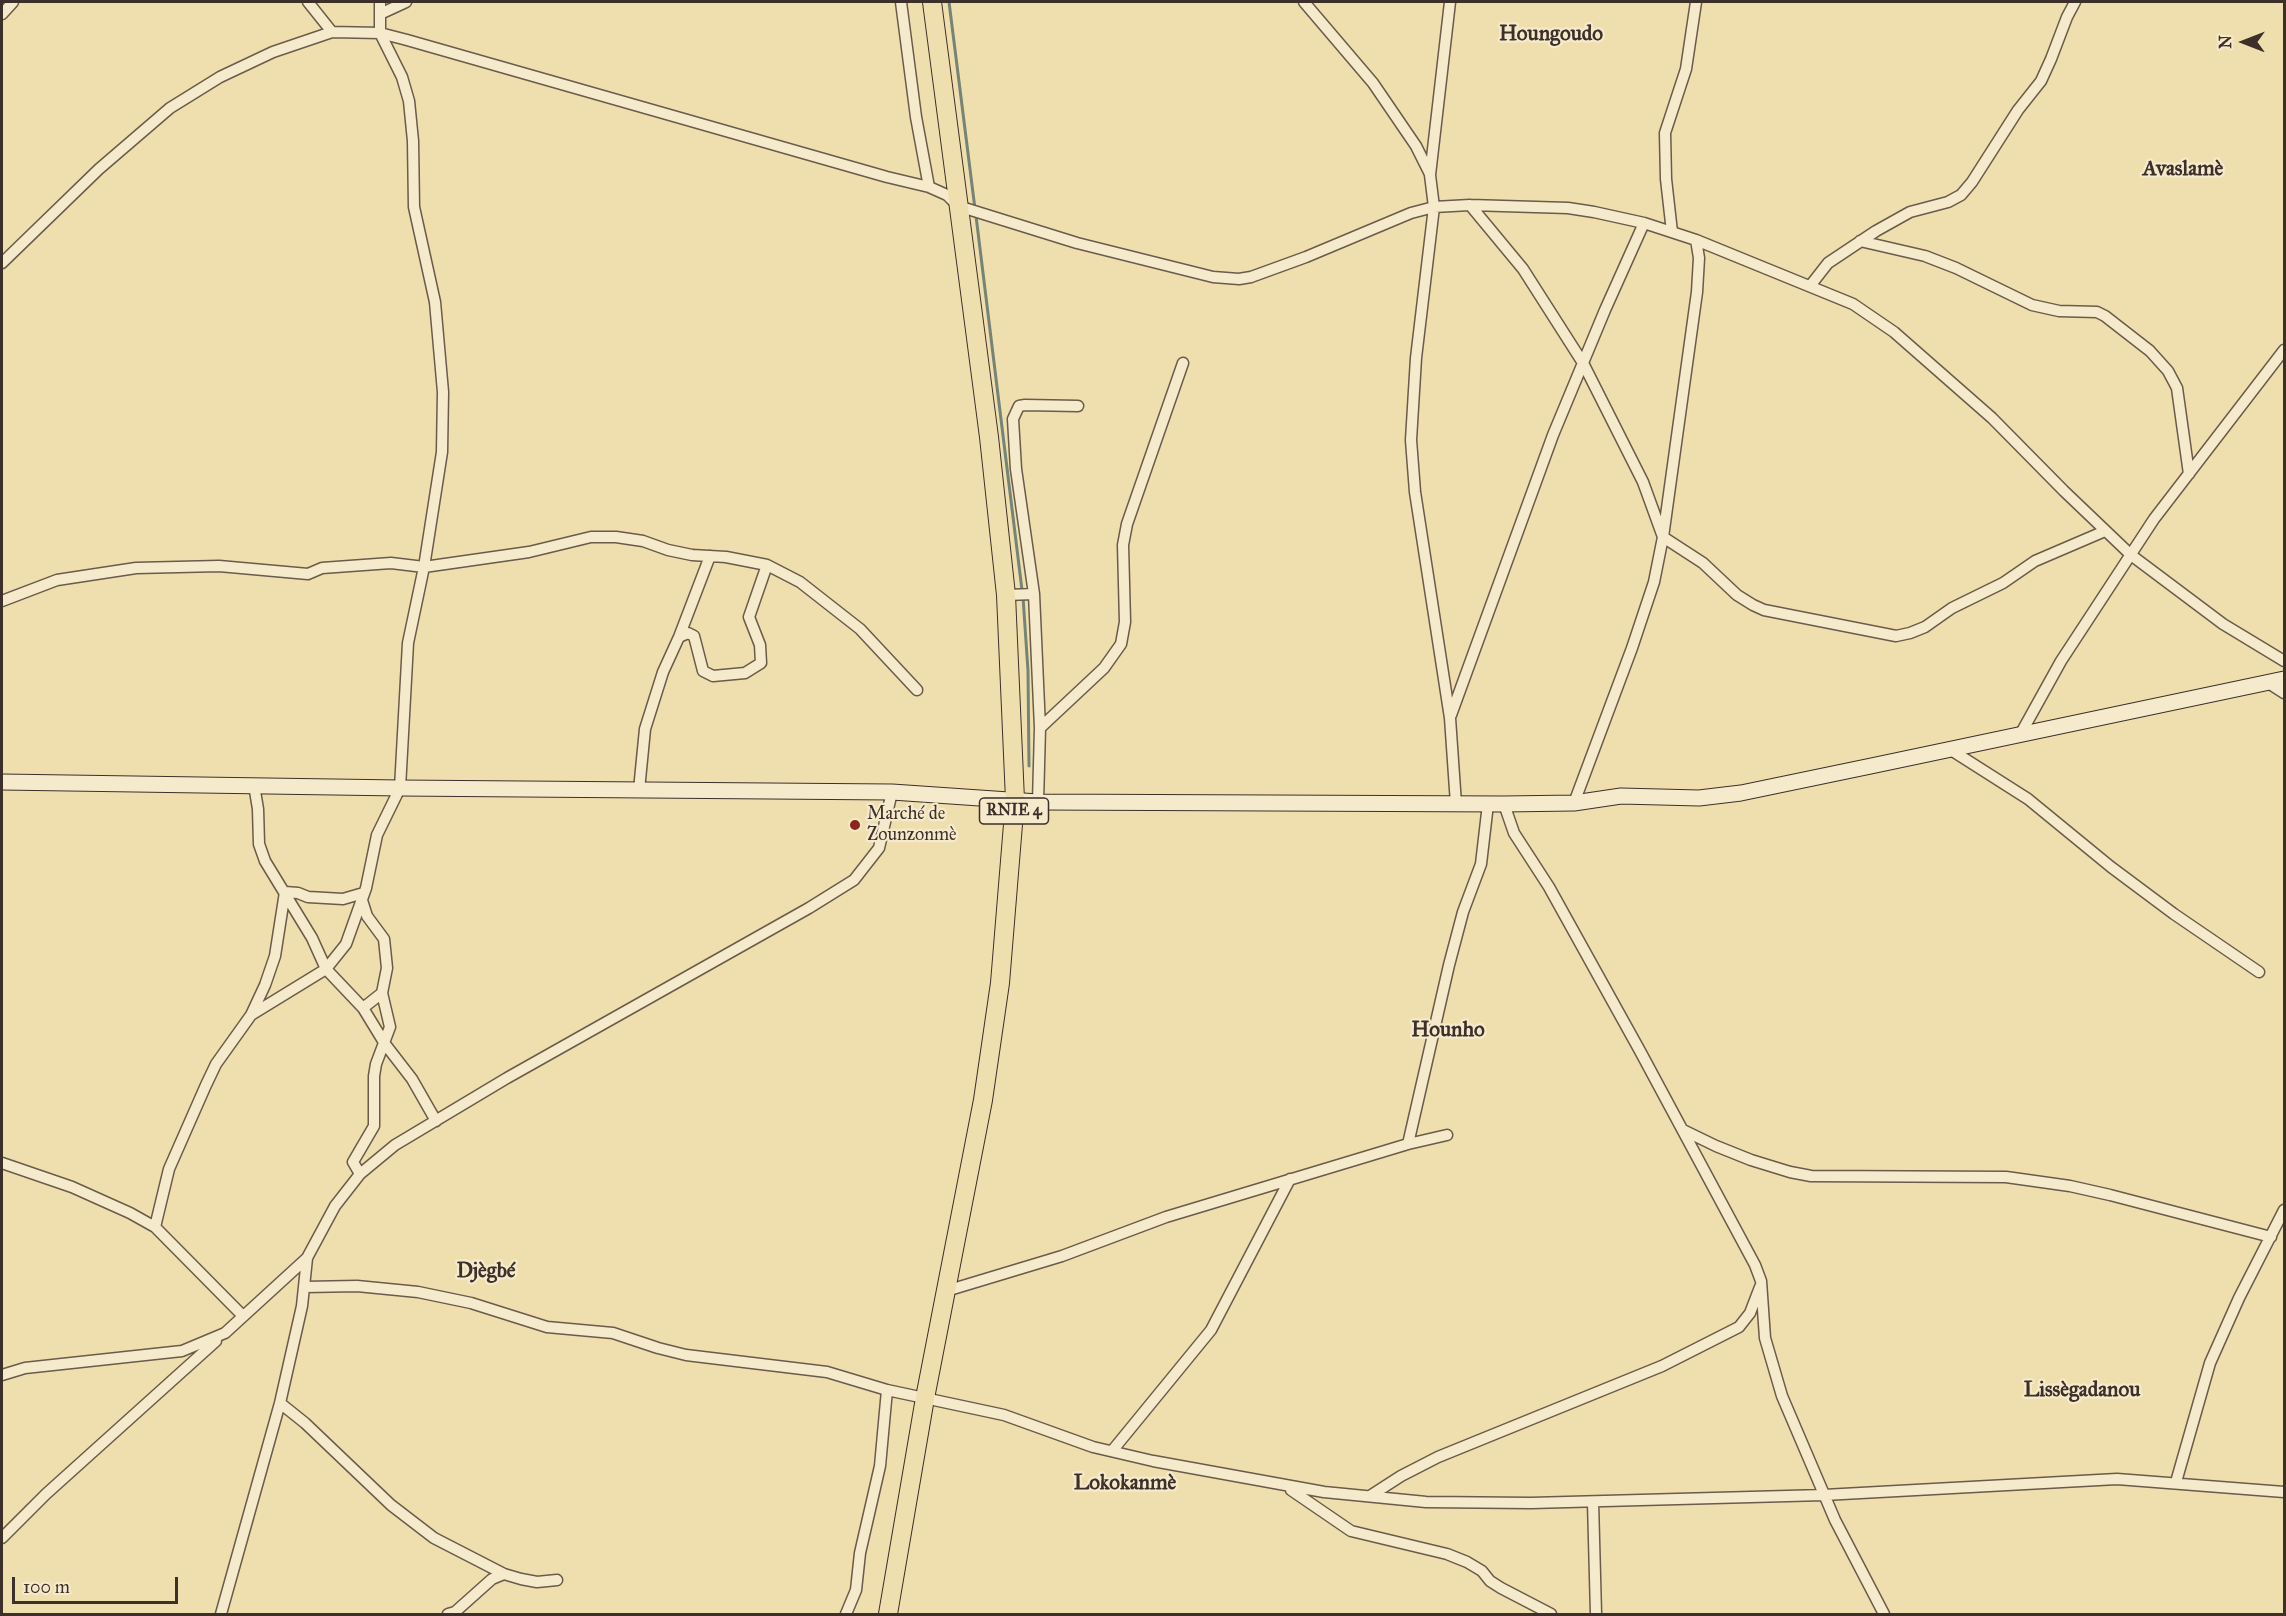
<!DOCTYPE html>
<meta charset="utf-8">
<style>
body{margin:0}
#map{position:relative;width:2286px;height:1616px;overflow:hidden;background:#efdfaf;font-family:"IM FELL Great Primer",serif}
canvas{display:block}
.frame{position:absolute;inset:0;border:3px solid #3d2f29;pointer-events:none}
.north{position:absolute;left:2214px;top:12px;width:60px;height:60px;-webkit-text-stroke:4px #f5eacb;paint-order:stroke;rotate:270deg;font-size:16px;font-weight:700;line-height:24px;text-align:center;color:#3d2f29}
.north::after{content:'';display:block;margin:auto;width:21px;height:27px;background:#3d2f29;clip-path:polygon(50% 0,100% 100%,50% 72%,0 100%)}
.scale{position:absolute;left:12px;top:1577px;width:166px;height:27px;box-sizing:border-box;border:3px solid #3d2f29;border-top:0;padding-left:8px;font-size:18px;line-height:21px;white-space:nowrap;color:#3d2f29;-webkit-text-stroke:4px #f5eacb;paint-order:stroke}
</style>
<div id="map">
<canvas width="2286" height="1616"></canvas>
<div class="frame"></div>
<div class="north">N</div>
<div class="scale">100 m</div>
</div>
<script>
const ctx = document.querySelector('canvas').getContext('2d');
ctx.lineJoin = 'round';
const toPath = rows => new Path2D(rows.map(r => 'M' + r).join(''));
function strokePath(path, color, width, dash) { ctx.strokeStyle = color; ctx.lineWidth = width; ctx.lineCap = dash ? 'butt' : 'round'; ctx.setLineDash(dash || []); ctx.stroke(path); }
function write(font, color, halo, rows, align = 'center') {
  ctx.font = font + ' "IM FELL Great Primer",serif'; ctx.lineWidth = 4.5; ctx.setLineDash([]); ctx.textBaseline = 'middle'; ctx.strokeStyle = halo; ctx.fillStyle = color; for (const [text, x, y, turn = 0] of rows) {
    ctx.save(); ctx.translate(x, y); ctx.rotate((+turn || 0) * Math.PI / 180); ctx.textAlign = isNaN(turn) ? turn : align; if (halo) ctx.strokeText(text, 0, 0); ctx.fillText(text, 0, 0); ctx.restore();
  }
}
const stream = toPath([
 [949,2,975,209],
 [976,216,1022,590],
 [1023,597,1028,671,1029,766]
]);
const street = toPath([
 [308,2,332,32],
 [901,2,916,117,929,187],
 [1304,2,1373,83,1416,146,1430,174],
 [1450,2,1430,175,1434,207,1416,358,1411,440,1415,492,1450,718,1456,804],
 [2,14,13,2],
 [380,14,406,2],
 [1470,205,1523,269,1583,363,1643,482,1663,537,1703,563,1737,595,1753,605,1764,610,1896,636,1910,633,1925,627,1952,608,2003,583,2035,561,2105,531],
 [1672,232,1666,179,1665,133,1686,69,1696,2],
 [1860,241,1925,256,1956,268,2032,305,2059,311,2097,312,2105,316,2150,351,2168,371,2177,388,2189,474],
 [2,263,99,169,170,108,220,77,273,52,332,32,380,33,407,40,887,177,929,187,947,195,958,206,1077,243,1213,277,1239,279,1251,277,1306,257,1411,213,1434,207,1470,205,1568,208,1594,212,1644,223,1696,240,1853,304,1894,332,1992,418,2064,491,2131,555,2223,624,2284,661],
 [1810,286,1828,263,1876,231,1910,212,1948,202,1961,195,1972,182,2018,110,2041,81,2051,59,2067,17,2075,2],
 [1006,595,1034,594],
 [2,601,57,580,136,568,219,566,308,574,322,568,391,563,424,567,529,552,591,537,616,537,643,541,668,550,692,555,726,557,767,565,800,582,860,629,917,690],
 [679,637,688,633,694,636,703,671,713,676,745,673,761,663,760,645,749,617,767,565],
 [2267,682,2284,693],
 [1451,715,1553,435,1605,310,1644,223],
 [1040,728,1104,668,1121,644,1125,622,1123,545,1127,524,1183,363],
 [2020,735,2061,661,2154,519,2284,350],
 [1951,750,2028,799,2111,867,2174,914,2259,972],
 [254,785,258,809,259,844,265,861,312,938,326,969,363,1008,385,1044,412,1079,436,1121],
 [639,790,645,729,663,672,679,637,710,556],
 [1038,802,1040,728,1034,594,1016,469,1013,419,1019,406,1025,405,1078,406],
 [1574,803,1632,648,1654,582,1663,537,1697,292,1699,258,1696,240],
 [1504,804,1514,833,1549,887,1640,1051,1755,1265,1761,1281,1765,1338,1782,1396,1835,1520,1884,1614],
 [363,1008,382,993],
 [251,1015,326,969,346,944,366,888,377,835,400,788,408,643,424,567,442,452,443,392,435,302,414,207,413,141,409,101,402,77,380,33,380,2],
 [1683,1130,1716,1146,1751,1160,1790,1172,1811,1176,2006,1177,2070,1186,2110,1195,2271,1237],
 [1408,1144,1449,965,1463,912,1481,864,1488,804],
 [2,1163,72,1187,130,1213,155,1227,243,1316],
 [155,1227,169,1169,206,1085,216,1064,251,1015,265,985,275,956,285,892,298,893,308,897,343,899,360,894,367,916,384,939,387,968,382,993,390,1027,376,1064,374,1076,374,1126,353,1162,360,1174],
 [305,1287,357,1286,418,1292,471,1303,547,1327,613,1333,658,1348,686,1355,827,1372,887,1390,1004,1415,1093,1447,1153,1461,1324,1492,1426,1502,1531,1503,1824,1495,2117,1479,2284,1492],
 [946,1291,1062,1256,1166,1217,1408,1144,1447,1135],
 [2,1375,25,1368,182,1351,225,1333,307,1258,335,1206,360,1174,395,1145,507,1078,809,908,854,880,879,848,892,792],
 [280,1403,305,1423,391,1505,434,1538,504,1574],
 [1112,1451,1211,1330,1290,1179],
 [2176,1482,2210,1363,2239,1298,2284,1210],
 [1291,1490,1351,1531,1447,1554,1467,1562,1482,1571,1490,1581,1501,1588,1551,1614],
 [1370,1496,1401,1476,1438,1457,1662,1366,1739,1327,1750,1313,1760,1287],
 [1593,1502,1596,1614],
 [2,1538,46,1494,216,1341],
 [221,1614,280,1403,302,1306,307,1258],
 [448,1614,455,1612,492,1579,504,1574,521,1579,537,1582,557,1580],
 [846,1614,856,1590,860,1553,880,1466,887,1390]
]);
const secondary = toPath([
 [2,782,400,788,892,792,1038,802,1504,804,1574,803,1621,796,1699,798,1741,793,1871,766,2284,679]
]);
const primary = toPath([
 [888,1614,925,1398,983,1100,1000,983,1015,800,1006,595,989,437,932,2]
]);
const markers = [
 [855,825,6,"#8f2418"]
];
const shields = [
 [1014,811,69]
];
const shieldNames = [
 ["RNIE 4",1014,811]
];
const poiNames = [
 ["Marché de",867,815],
 ["Zounzonmè",867,836]
];
const quarterNames = [
 ["Houngoudo",1551,35],
 ["Avaslamè",2183,170],
 ["Hounho",1448,1031],
 ["Djègbé",486,1272],
 ["Lissègadanou",2082,1391],
 ["Lokokanmè",1125,1484]
];
strokePath(stream, '#758475', 3);
strokePath(street, '#6a5b4a', 13);
strokePath(secondary, '#3d2f29', 17);
strokePath(primary, '#3d2f29', 20);
strokePath(street, '#f5eacb', 10);
strokePath(secondary, '#f5eacb', 15);
strokePath(primary, '#efdfaf', 18);
for (const [x, y, r, color] of markers) { const dot = new Path2D(); dot.arc(x, y, r, 0, 2 * Math.PI); ctx.fillStyle = color; ctx.fill(dot); strokePath(dot, '#f5eacb', 2); }
for (const [x, y, w] of shields) { const box = new Path2D(); box.roundRect(x - w / 2, y - 13, w, 26, 4.5); ctx.fillStyle = '#f5eacb'; ctx.fill(box); strokePath(box, '#3d2f29', 1.5); }
write('bold 16px', '#3d2f29', null, shieldNames);
write('18px', '#3d2f29', '#f5eacb', poiNames, 'left');
write('bold 21px', '#3d2f29', '#f5eacb', quarterNames);
</script>
